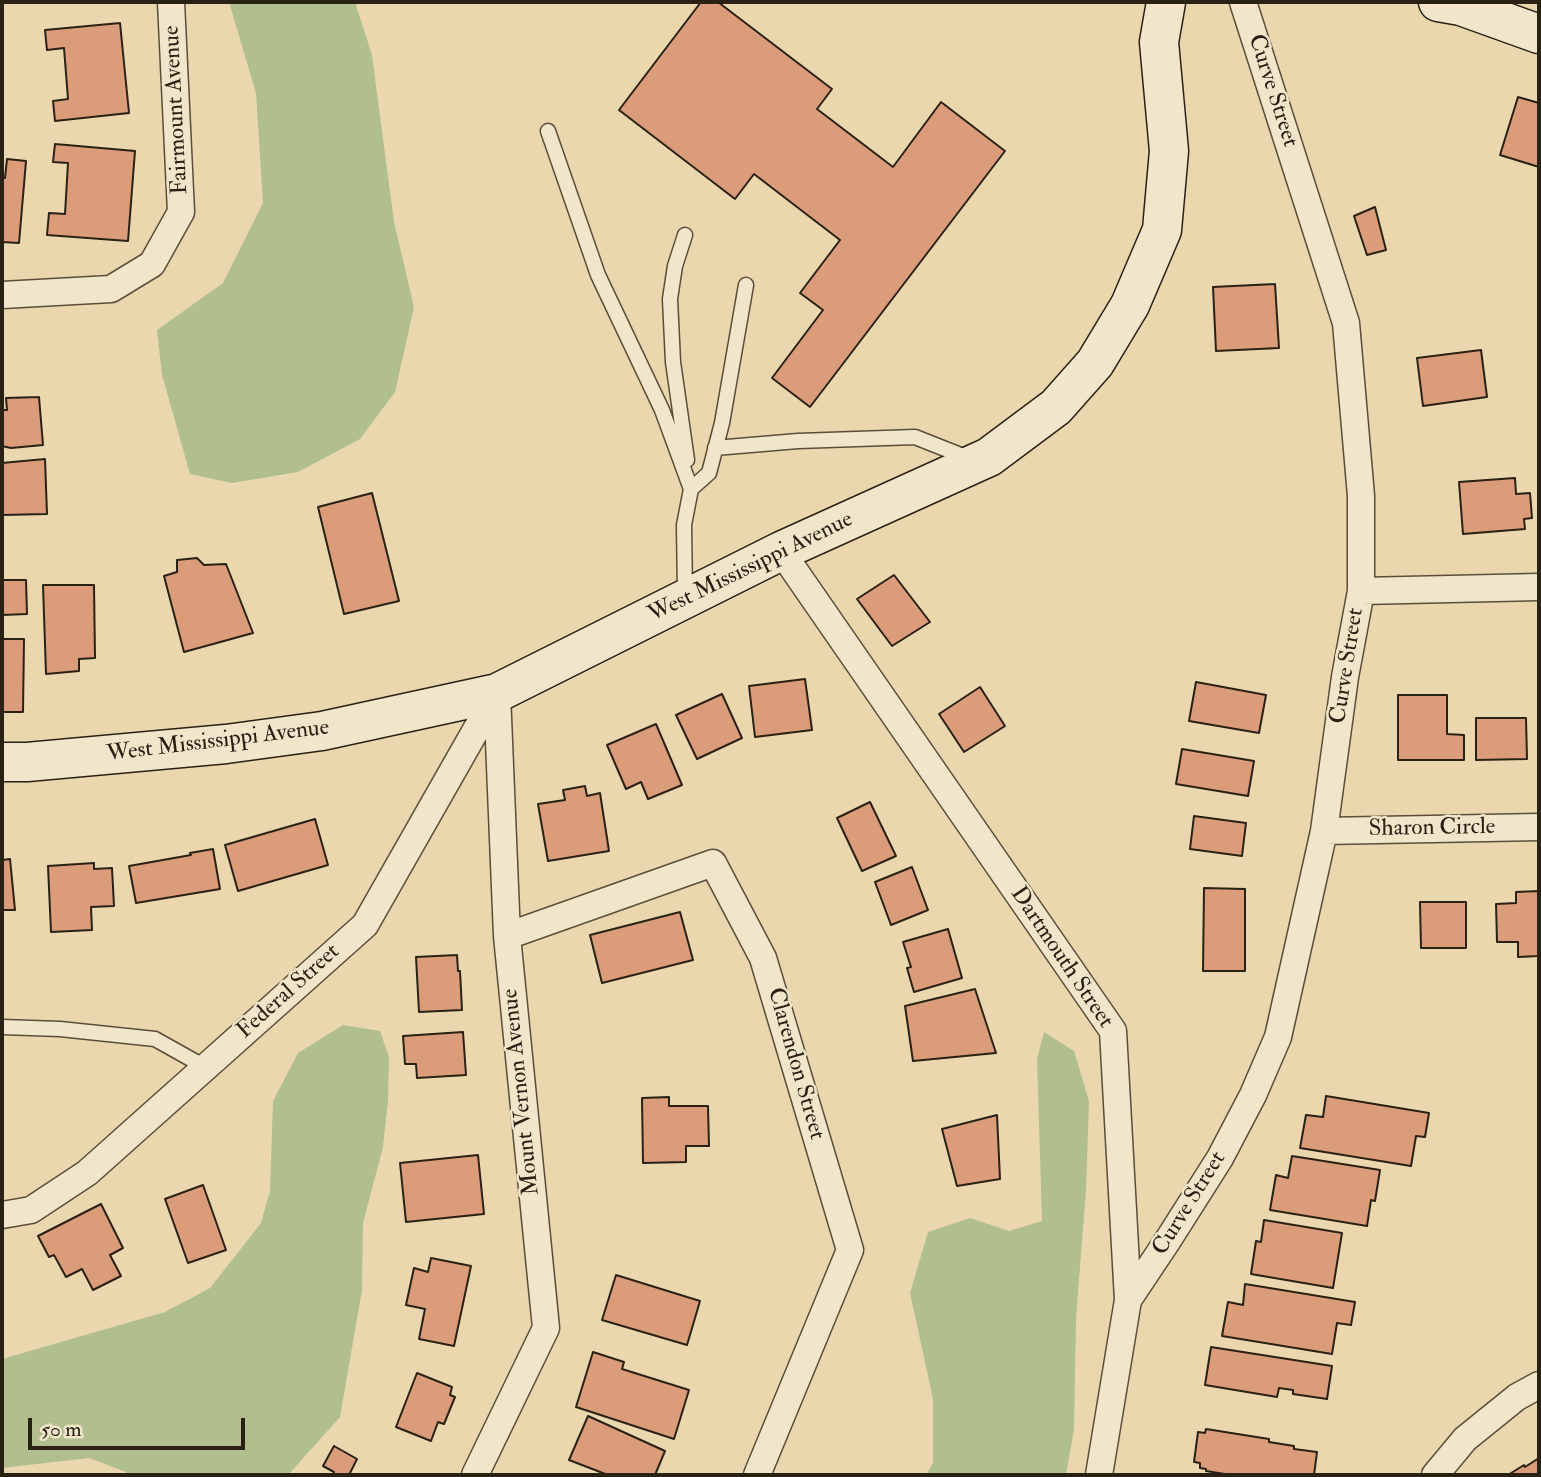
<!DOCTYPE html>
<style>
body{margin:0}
#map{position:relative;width:1541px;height:1477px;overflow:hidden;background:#ead7ad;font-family:"IM FELL Double Pica",serif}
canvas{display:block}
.frame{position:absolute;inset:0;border:4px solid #2a2115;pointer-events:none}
.scale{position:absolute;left:28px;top:1418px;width:217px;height:32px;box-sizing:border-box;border:4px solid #2a2115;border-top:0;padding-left:9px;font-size:21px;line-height:24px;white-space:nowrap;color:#2a2115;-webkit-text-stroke:5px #f1e5ca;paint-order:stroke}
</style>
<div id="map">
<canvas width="1541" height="1477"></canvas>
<div class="frame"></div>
<div class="scale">50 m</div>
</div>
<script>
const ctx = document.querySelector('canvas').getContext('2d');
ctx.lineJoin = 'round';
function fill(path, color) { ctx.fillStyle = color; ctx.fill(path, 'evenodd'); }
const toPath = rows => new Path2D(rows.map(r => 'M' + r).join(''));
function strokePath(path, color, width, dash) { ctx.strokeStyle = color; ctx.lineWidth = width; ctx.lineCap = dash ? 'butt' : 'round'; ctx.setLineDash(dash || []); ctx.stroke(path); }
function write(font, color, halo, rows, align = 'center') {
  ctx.font = font + ' "IM FELL Double Pica",serif'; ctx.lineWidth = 5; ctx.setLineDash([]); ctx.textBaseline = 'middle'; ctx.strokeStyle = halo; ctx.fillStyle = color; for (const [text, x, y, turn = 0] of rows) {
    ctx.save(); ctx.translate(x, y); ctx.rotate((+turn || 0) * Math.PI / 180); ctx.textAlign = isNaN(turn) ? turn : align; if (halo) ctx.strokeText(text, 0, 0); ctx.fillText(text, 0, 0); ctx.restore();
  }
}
const green = toPath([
 [229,2,355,2,372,55,394,222,414,307,395,392,360,439,298,472,232,483,190,474,162,375,157,330,223,283,263,203,256,93],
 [343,1025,380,1031,389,1057,388,1101,383,1147,363,1223,362,1290,340,1417,288,1475,127,1475,126,1472,89,1458,2,1468,2,1359,165,1312,210,1288,261,1223,270,1191,273,1101,298,1053],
 [1044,1032,1074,1051,1089,1101,1086,1190,1076,1318,1074,1429,1066,1475,926,1475,933,1463,933,1399,910,1293,928,1232,970,1218,1009,1231,1042,1221,1037,1059]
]);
const building = toPath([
 [701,2,718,2,832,89,817,109,893,167,941,102,1005,151,810,407,772,378,823,310,800,293,840,240,754,174,735,199,619,110,701,2],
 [120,23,129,113,55,121,53,101,68,99,64,48,47,50,45,30,120,23],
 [1518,97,1539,103,1539,167,1500,155,1518,97],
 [55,144,135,151,128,241,47,235,49,213,65,214,68,163,53,162,55,144],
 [7,159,26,161,19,243,2,242,2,178,5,178,7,159],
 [1375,207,1386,250,1367,255,1354,216,1375,207],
 [1275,284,1279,348,1216,351,1213,287,1275,284],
 [1481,350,1487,397,1423,406,1417,358,1481,350],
 [39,397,43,445,11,448,2,446,2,410,7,410,6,398,39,397],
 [45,459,47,514,2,515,2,463,45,459],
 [1515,478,1516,494,1530,493,1532,518,1524,519,1525,529,1463,534,1459,482,1515,478],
 [372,493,399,601,344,614,318,507,372,493],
 [197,558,204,565,226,564,253,633,184,652,164,576,177,572,177,560,197,558],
 [894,575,930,622,892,646,857,599,894,575],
 [2,580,26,580,27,614,2,615,2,580],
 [43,585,94,585,95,658,79,659,79,671,46,674,43,585],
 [2,639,24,639,23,712,2,712,2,639],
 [805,679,812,730,755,737,749,686,805,679],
 [1196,682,1266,695,1259,733,1189,721,1196,682],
 [980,687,1005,726,964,752,939,714,980,687],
 [722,694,742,738,697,759,676,715,722,694],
 [1398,695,1447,695,1447,734,1464,735,1464,760,1398,760,1398,695],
 [1476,718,1526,718,1527,759,1476,760,1476,718],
 [656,724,682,785,648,799,641,782,626,789,607,745,656,724],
 [1182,749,1254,761,1248,796,1176,784,1182,749],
 [585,786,587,796,600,793,609,851,548,861,538,804,565,800,563,790,585,786],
 [870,802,896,856,862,871,837,818,870,802],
 [1194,816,1246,823,1242,856,1190,849,1194,816],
 [315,819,328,865,238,891,225,845,315,819],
 [213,849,220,889,136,903,129,866,191,855,190,853,213,849],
 [10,859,15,910,2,910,2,860,10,859],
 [94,863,94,869,112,868,114,906,91,907,92,930,51,932,48,866,94,863],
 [912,867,928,910,891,925,875,882,912,867],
 [1204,888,1245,889,1245,971,1203,971,1204,888],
 [1539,891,1539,956,1518,957,1518,942,1497,942,1496,904,1516,903,1516,892,1539,891],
 [1420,902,1466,902,1466,948,1421,948,1420,902],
 [680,912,693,960,602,983,590,935,680,912],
 [948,929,962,978,914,992,907,968,911,967,903,942,948,929],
 [457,955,458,971,460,971,462,1010,419,1012,416,957,457,955],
 [975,989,996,1053,913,1061,905,1006,975,989],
 [463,1032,466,1075,417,1078,416,1064,405,1064,403,1036,463,1032],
 [1326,1096,1429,1113,1425,1137,1416,1136,1411,1166,1300,1148,1306,1115,1323,1117,1326,1096],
 [669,1097,669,1106,708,1106,709,1146,686,1146,686,1162,643,1163,642,1098,669,1097],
 [997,1115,1000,1179,957,1186,942,1129,997,1115],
 [478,1155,484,1214,406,1222,400,1163,478,1155],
 [1292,1156,1380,1170,1375,1201,1371,1200,1367,1226,1270,1210,1276,1175,1288,1178,1292,1156],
 [203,1185,226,1250,188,1263,165,1199,203,1185],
 [101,1204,123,1248,110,1255,121,1276,93,1290,82,1269,66,1277,54,1255,49,1257,38,1236,101,1204],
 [1264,1220,1342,1233,1333,1288,1251,1274,1256,1241,1261,1242,1264,1220],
 [431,1258,471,1266,454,1346,419,1339,425,1309,406,1305,414,1268,428,1272,431,1258],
 [616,1275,700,1301,687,1345,602,1320,616,1275],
 [1245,1284,1355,1302,1351,1325,1337,1323,1332,1354,1222,1336,1228,1302,1243,1305,1245,1284],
 [1211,1347,1332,1366,1327,1399,1293,1394,1293,1390,1279,1388,1277,1397,1205,1385,1211,1347],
 [593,1352,624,1362,622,1369,689,1390,674,1439,576,1407,593,1352],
 [417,1373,452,1387,450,1395,455,1397,444,1424,438,1422,431,1441,396,1427,417,1373],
 [588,1416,665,1451,655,1475,608,1475,569,1460,588,1416],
 [1206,1429,1269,1439,1269,1442,1294,1446,1294,1449,1317,1452,1314,1475,1231,1475,1206,1471,1206,1469,1200,1468,1200,1463,1194,1462,1198,1432,1205,1433,1206,1429],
 [334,1446,357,1459,349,1475,333,1475,334,1472,323,1466,334,1446],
 [1539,1458,1539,1475,1508,1475,1524,1465,1525,1467,1539,1458]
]);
const lane = toPath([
 [548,131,598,275,662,410,691,489,684,525,685,594],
 [685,235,675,266,670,299,673,362,687,460],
 [715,448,798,441,915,437,968,458],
 [691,489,709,473,722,423,746,285],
 [2,1027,60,1029,155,1039,205,1067]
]);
const street = toPath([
 [2,295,111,289,152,264,181,212,171,2],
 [781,551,1113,1031,1128,1300,1099,1475],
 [1361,591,1539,587],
 [1324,831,1539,827],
 [507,936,713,863,763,958,850,1250,757,1475],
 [2,1215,31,1210,87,1173,365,925,497,693],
 [1128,1300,1168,1240,1220,1158,1253,1095,1278,1037,1324,831,1345,677,1361,591,1361,496,1346,323,1243,2],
 [475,1475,546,1328,507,936,497,693],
 [1435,1475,1465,1439,1517,1397,1539,1385]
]);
const secondary = toPath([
 [1438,2,1461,6,1539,34],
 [2,762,27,762,226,744,322,731,497,693,781,551,989,457,1056,407,1095,363,1130,305,1162,230,1169,151,1159,42,1166,2]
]);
const streetNames = [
 ["Curve Street",1272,91,72],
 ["Fairmount Avenue",177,110,-93],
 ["West Mississippi Avenue",751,568,-26],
 ["Curve Street",1348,666,-81],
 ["West Mississippi Avenue",218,742,-7],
 ["Sharon Circle",1432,829,-1],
 ["Dartmouth Street",1061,958,56],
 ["Federal Street",289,992,-42],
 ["Clarendon Street",795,1064,74],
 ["Mount Vernon Avenue",522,1092,-96],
 ["Curve Street",1190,1204,-58]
];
fill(green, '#b1bf8e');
fill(building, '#db9d79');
strokePath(building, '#2a2115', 2);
strokePath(lane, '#5a4e3b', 17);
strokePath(street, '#5a4e3b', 29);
strokePath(secondary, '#2a2115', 41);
strokePath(lane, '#f1e5ca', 14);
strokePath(street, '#f1e5ca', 26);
strokePath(secondary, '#f1e5ca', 38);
write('23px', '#2a2115', '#f1e5ca', streetNames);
</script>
